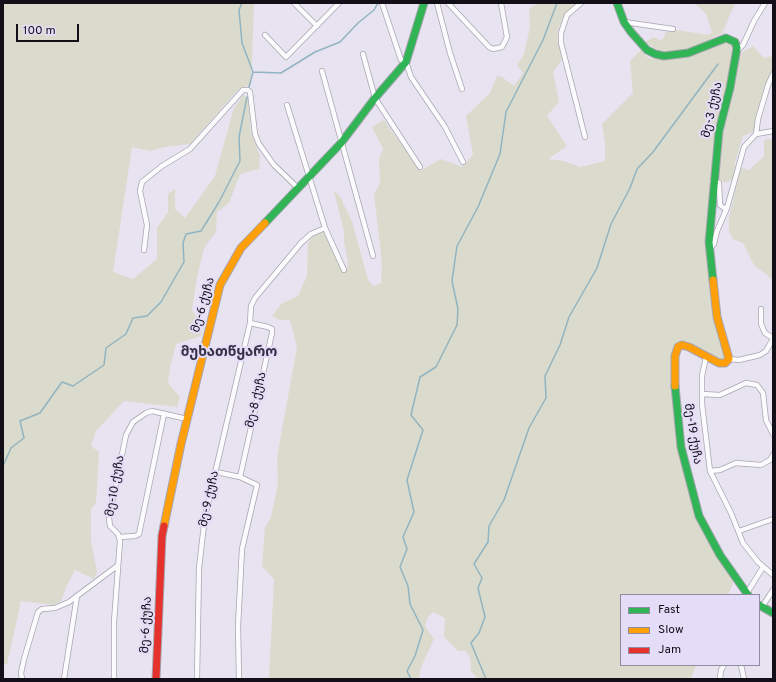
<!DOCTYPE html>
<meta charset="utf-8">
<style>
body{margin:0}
#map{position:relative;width:776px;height:682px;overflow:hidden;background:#e7e3f1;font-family:Overpass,sans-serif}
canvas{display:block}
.frame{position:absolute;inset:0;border:4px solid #120f18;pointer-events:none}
.legend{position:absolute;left:620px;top:594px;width:140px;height:72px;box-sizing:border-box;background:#e4ddf7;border:1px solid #908b9e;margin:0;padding:5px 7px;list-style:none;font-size:12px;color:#120f18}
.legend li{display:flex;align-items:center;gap:8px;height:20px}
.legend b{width:20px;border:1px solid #908b9e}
.scale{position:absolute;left:16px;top:24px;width:63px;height:18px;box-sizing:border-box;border:2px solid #120f18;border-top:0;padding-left:5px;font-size:12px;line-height:14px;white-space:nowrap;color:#120f18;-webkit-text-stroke:3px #e4ddf7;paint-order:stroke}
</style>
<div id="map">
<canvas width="776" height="682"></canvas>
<div class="frame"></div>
<ul class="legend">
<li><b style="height:5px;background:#30b455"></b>Fast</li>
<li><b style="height:5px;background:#ff9f0a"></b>Slow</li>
<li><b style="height:5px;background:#e5322d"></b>Jam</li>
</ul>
<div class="scale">100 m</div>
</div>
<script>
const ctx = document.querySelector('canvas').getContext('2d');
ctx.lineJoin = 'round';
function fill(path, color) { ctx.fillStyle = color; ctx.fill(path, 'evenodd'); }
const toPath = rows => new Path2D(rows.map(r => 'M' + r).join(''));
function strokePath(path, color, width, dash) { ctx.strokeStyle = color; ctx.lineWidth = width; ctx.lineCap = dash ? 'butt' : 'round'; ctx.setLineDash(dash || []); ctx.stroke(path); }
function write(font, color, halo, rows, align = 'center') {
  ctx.font = font + ' Overpass,"Noto Sans Georgian",sans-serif'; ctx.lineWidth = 4; ctx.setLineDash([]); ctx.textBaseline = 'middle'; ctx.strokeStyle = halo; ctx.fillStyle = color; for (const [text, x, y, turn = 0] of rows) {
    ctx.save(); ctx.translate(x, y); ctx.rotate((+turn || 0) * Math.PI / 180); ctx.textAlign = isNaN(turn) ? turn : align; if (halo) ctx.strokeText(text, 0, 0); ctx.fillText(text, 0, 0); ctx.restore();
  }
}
const green = toPath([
 [3,3,254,3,251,85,240,88,234,94,190,144,165,147,150,151,132,147,113,272,133,279,157,259,157,228,168,212,168,194,175,189,175,209,185,218,215,176,234,108,243,95,248,98,251,132,260,156,259,169,240,174,229,203,217,212,216,232,204,248,197,278,192,310,203,327,201,336,176,344,170,368,168,383,180,397,177,407,124,401,96,431,91,446,99,452,96,503,91,509,91,541,97,572,94,579,75,570,67,585,61,601,53,605,21,601,7,664,3,665],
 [538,3,576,3,564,16,557,32,562,60,553,72,559,102,547,116,567,146,548,159,564,161,580,167,605,161,605,143,602,124,633,93,630,61,641,50,647,57,653,59,686,57,718,43,725,42,731,45,733,49,723,108,715,136,708,253,726,351,725,361,716,359,687,341,676,344,672,354,673,392,691,495,734,581,728,595,621,595,621,665,696,665,691,679,475,679,476,677,471,671,470,658,466,651,458,651,444,637,445,618,433,612,428,617,425,626,434,639,421,667,419,677,421,679,269,679,274,579,262,566,265,527,271,518,278,483,277,457,297,347,290,320,279,320,272,316,281,304,298,296,307,276,308,243,313,236,324,232,341,269,347,269,348,262,344,242,344,232,334,191,339,195,352,221,368,280,373,286,381,283,382,263,374,193,380,184,379,159,383,149,372,127,384,120,420,171,441,159,462,167,473,155,466,116,490,93,497,76,502,77,514,86,523,73,517,65,524,54,530,27,529,9],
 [694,3,735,3,722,34,715,36,703,43,686,49,662,53,645,42,654,37,662,41,666,32,676,30,709,35,712,32,706,14],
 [753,46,764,58,773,56,773,71,768,79,756,118,755,131,743,136,734,166,736,166,733,179,725,183,717,178,721,142,739,54],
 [773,139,773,280,754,265,743,243,733,239,729,232,729,217,741,168,749,170,764,156,764,140]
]);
const stream = toPath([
 [242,3,239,10,242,43,253,72,249,87],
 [253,72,281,73,315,52,340,42,358,23,374,10,378,3],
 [3,466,11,448,24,438,20,421,40,413,62,382,73,386,104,365,106,348,126,334,133,318,147,316,161,302,184,262,183,243,186,234,201,231,219,202,240,161,239,137,247,97],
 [411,679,407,671,415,656,423,630,410,604,408,586,400,567,407,549,403,537,414,512,407,480,423,430,411,415,420,377,436,367,457,325,458,309,452,281,457,246,478,207,500,154,506,112,543,40,557,3],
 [486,679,471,643,479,633,485,617,478,588,482,578,474,564,488,542,489,526,504,500,529,428,546,398,545,376,560,345,569,317,597,268,611,224,630,188,637,169,653,152,718,64]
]);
const street = toPath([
 [294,3,317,26],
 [382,3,401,60,406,62,411,77,445,127,463,162],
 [437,3,450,53,462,89],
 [448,3,489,47,493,49,502,47,507,37,501,3],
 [581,3,567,15,561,33,561,43,585,137],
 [624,22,673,29],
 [265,35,286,57,339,3],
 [737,51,743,45,754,21,765,3],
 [363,54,375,98,420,167],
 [322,71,373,256],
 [287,105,325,228,344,270],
 [756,134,758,119,768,85,773,74],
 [713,181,719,183,720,205,724,208,727,208,744,147,756,134,773,131],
 [709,249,714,244,717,231,727,208],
 [144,250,147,225,140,191,142,182,162,166,190,149,243,90,248,90,250,92,255,134,259,144,274,165,298,188],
 [761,309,761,324,765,333,773,338],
 [706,357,702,376,702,404,710,471,731,513,743,543,758,562,773,575],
 [729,359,739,360,760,355,766,351,773,339],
 [702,394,720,395,746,383,757,385,763,393,766,420,773,434],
 [710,471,720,470,736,463,761,465,770,460,773,455],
 [216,472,240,477,257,485,242,549,238,626,239,679],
 [240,477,272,333,272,329,268,327,250,323],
 [739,531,773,519],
 [119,537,135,536,139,534,164,414],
 [747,593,763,567],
 [762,607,773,590],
 [741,665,744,679],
 [22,679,21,673,24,659,38,612,42,609,55,608,69,602,77,596],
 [64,679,77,596,117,566],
 [114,679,114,622,120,541,118,534,110,526,109,518,126,435,133,422,146,413,152,411,187,419],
 [197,679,199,568,205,516,250,323,251,306,255,298,301,243,311,234,325,228],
 [720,679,721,670,724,665]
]);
const fast = toPath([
 [617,3,624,22,631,32,647,50,655,54,664,56,688,53,726,38,735,42,737,48,730,88,719,131,709,242,713,280],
 [265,223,341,143,375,98,406,62,424,3],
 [675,386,681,447,699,516,720,555,748,595],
 [759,605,773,613]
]);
const slow = toPath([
 [675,386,675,356,678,347,682,345,689,347,719,363,725,363,729,359,717,317,713,280],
 [164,526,181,444,220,285,241,248,265,223]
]);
const jam = toPath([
 [156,679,162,536,164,526]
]);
const streetNames = [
 ["მე-3 ქუჩა",713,110,-77],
 ["მე-6 ქუჩა",204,305,-74],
 ["მე-8 ქუჩა",257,400,-77],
 ["მე-19 ქუჩა",692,434,81],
 ["მე-10 ქუჩა",116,486,-80],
 ["მე-9 ქუჩა",210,499,-78],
 ["მე-6 ქუჩა",147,625,-87]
];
const quarterNames = [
 ["მუხათწყარო",229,353]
];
fill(green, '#dadbcd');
strokePath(stream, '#92b4c0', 1.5);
strokePath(street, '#a8a5b0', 6);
strokePath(fast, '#a8a5b0', 9);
strokePath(slow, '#a8a5b0', 9);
strokePath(jam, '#a8a5b0', 9);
strokePath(street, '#fbfbfd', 4.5);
strokePath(fast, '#30b455', 7);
strokePath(slow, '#ff9f0a', 7);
strokePath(jam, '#e5322d', 7);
write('12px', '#120f18', '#e4ddf7', streetNames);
write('bold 14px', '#363045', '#e4ddf7', quarterNames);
</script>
